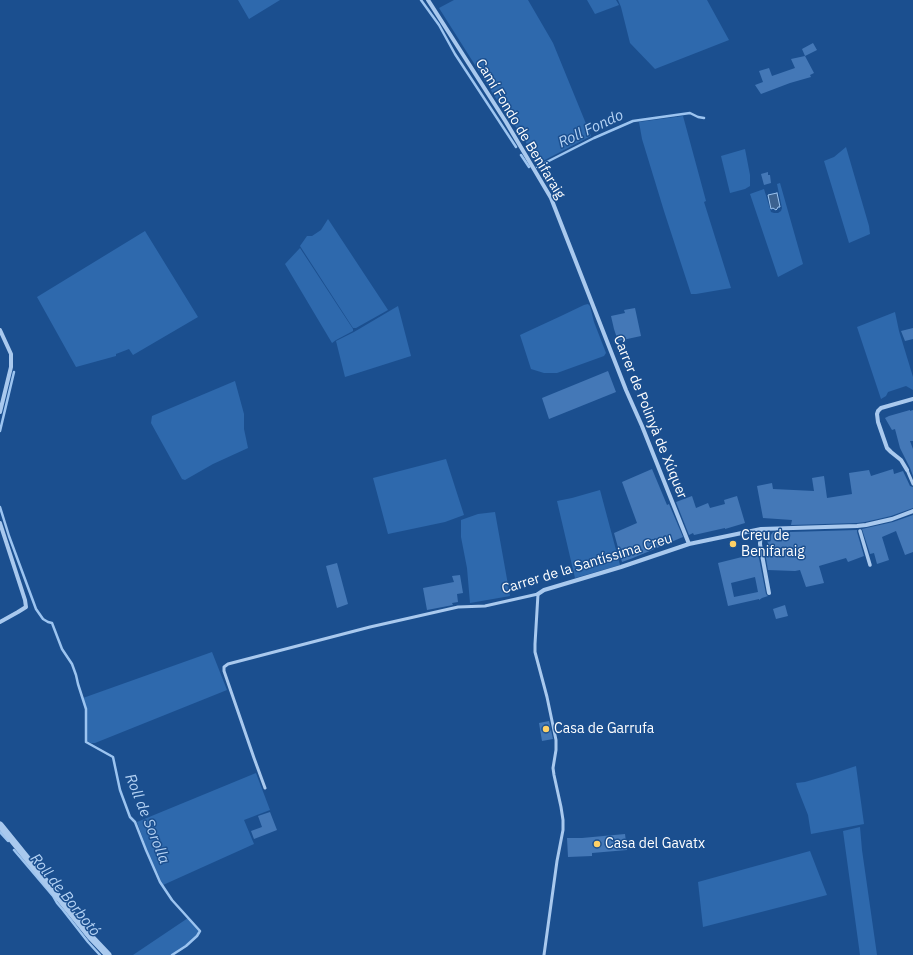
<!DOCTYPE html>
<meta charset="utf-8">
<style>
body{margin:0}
canvas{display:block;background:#1b4f8f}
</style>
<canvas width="913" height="955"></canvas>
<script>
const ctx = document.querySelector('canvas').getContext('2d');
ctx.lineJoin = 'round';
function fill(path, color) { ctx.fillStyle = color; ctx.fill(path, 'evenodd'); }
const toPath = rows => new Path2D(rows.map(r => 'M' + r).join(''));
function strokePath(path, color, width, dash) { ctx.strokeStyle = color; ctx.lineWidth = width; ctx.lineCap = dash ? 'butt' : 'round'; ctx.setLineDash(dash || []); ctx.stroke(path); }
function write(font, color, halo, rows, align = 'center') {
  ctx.font = font + ' "IBM Plex Sans",sans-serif'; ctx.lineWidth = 3; ctx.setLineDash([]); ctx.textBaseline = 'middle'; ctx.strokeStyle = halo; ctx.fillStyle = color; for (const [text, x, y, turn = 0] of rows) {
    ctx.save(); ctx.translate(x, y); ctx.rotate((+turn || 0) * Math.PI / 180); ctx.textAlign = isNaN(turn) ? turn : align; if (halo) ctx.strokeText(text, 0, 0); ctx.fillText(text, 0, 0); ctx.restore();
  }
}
const green = toPath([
 [238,0,280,0,249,19],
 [454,0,528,0,553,43,591,136,539,163,518,130,504,111,439,8],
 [587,0,616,0,619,5,595,14],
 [618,0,707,0,729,40,655,69,630,43,621,7],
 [683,116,706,201,704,202,731,288,696,294,691,294,664,211,691,206,664,211,642,139,639,122],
 [846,147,869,226,870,234,849,243,824,161,834,157],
 [745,149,750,175,750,186,745,189,730,193,721,156],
 [780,183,803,264,778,277,750,194,764,189,771,212,774,213,778,213,781,211,782,208,777,184],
 [328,219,388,310,356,328,353,328,300,246,307,236,312,236,321,230],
 [145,231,198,317,133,355,129,349,116,354,116,356,76,367,37,297],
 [300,248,353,329,353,331,336,340,332,343,285,264],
 [588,304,590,306,594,322,606,353,604,356,557,373,544,373,531,369,520,335,561,316,584,305],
 [398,306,411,356,345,377,336,341,354,332],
 [895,312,899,331,913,377,913,390,906,386,888,392,886,396,881,399,857,327],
 [235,381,244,414,244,429,248,448,213,464,185,480,182,479,151,423,152,416],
 [446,459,464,515,445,522,388,534,373,478],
 [600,490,620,565,575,578,557,501,572,498],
 [495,512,510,596,470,603,467,568,461,537,461,520,478,514],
 [212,652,227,690,95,743,91,743,87,741,87,710,83,698],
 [856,766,864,824,811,834,808,815,797,787,796,783,805,782,832,774],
 [256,773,270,810,244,820,254,844,163,885,147,850,137,822],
 [860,827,862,850,877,955,860,955,843,831],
 [810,851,827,895,703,927,698,882],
 [188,918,199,931,197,936,186,946,171,955,133,955]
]);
const water = toPath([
 [777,193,780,207,778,207,777,209,776,210,773,208,771,209,768,195,777,193]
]);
const stream = toPath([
 [421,0,439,25,455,54,516,147],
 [521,155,529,167],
 [537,167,594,138,633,121,690,113,698,117,704,118],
 [0,431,14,372],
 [0,507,9,536,36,609,43,619,48,622,52,623,62,649,72,664,76,675,78,684,86,709,86,742,113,757,120,790,130,817,135,822,146,850,160,882,172,900,200,931,197,936,186,946,172,955],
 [0,832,8,841],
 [14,850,53,896,57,903,63,910,88,942,100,955]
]);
const building = toPath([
 [813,43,817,50,805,56,802,49],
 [805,56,814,73,810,75,811,77,790,83,761,94,755,85,763,82,759,71,769,68,772,76,795,68,791,59],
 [768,172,768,175,770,175,771,183,764,185,761,174],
 [635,308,641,336,618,341,614,329,611,316,625,313,624,310],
 [913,328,913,339,905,341,901,331],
 [608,371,616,392,549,419,542,398],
 [910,410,910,411,913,410,913,441,910,441,913,449,913,476,910,468,900,448,895,429,892,430,885,418,889,416],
 [652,469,667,505,669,504,683,537,633,558,622,562,614,533,637,523,622,482],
 [893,469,894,474,903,471,910,486,913,487,913,508,891,516,865,522,857,523,791,525,792,520,763,518,757,486,772,483,773,489,814,491,812,478,824,476,827,498,852,494,849,473,869,470,871,476],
 [692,496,696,508,708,503,710,508,725,504,724,500,737,496,745,523,725,529,725,528,694,535,693,533,689,535,676,502],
 [913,515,913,552,905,555,896,531,882,537,889,560,877,564,874,553,870,554,862,529,893,522],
 [857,530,857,532,864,556,848,562,846,558,819,566,824,583,806,587,800,570,795,571,768,570,765,552,770,551,767,540,773,532,790,533,790,532],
 [758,553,766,594,768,596,762,598,759,600,759,599,728,606,718,563],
 [755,577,758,592,734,597,731,583],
 [337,563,348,604,337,608,326,566],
 [460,575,463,593,457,594,458,602,452,603,453,605,427,610,423,588,454,582,452,576],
 [785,605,788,616,776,619,773,609],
 [549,721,553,739,542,741,539,723],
 [270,812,277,830,254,839,251,831,262,827,258,816],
 [625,834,627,850,592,853,592,856,568,857,567,838,582,838]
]);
const service = toPath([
 [907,470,913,484],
 [265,788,254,758,224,671,224,667,228,664,370,627,458,607,485,606,538,594,535,644,535,652,547,697,556,740,556,750,553,768,554,775,561,807,563,820,563,830,557,861,544,955]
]);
const pedestrian = toPath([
 [860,531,870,565]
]);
const minor = toPath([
 [428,0,506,122,551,198,626,390,642,426,689,544],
 [0,330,11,354,11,367,0,412],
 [907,470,901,460,891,452,887,448,878,422,877,414,878,411,881,408,913,399],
 [0,523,25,600,26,607,18,612,0,622],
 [761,529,760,544,769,593],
 [538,594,544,590,621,567,689,544,761,529,857,526,866,525,892,519,913,511]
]);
const tertiary = toPath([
 [0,825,90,936,108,955]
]);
const markers = [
 [733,544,4,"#ffd166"],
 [546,729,4,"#ffd166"],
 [597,844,4,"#ffd166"]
];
const streetNames = [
 ["Camí Fondo de Benifaraig",520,129,59],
 ["Carrer de Polinyà de Xúquer",650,417,68],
 ["Carrer de la Santíssima Creu",587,564,-17]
];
const poiNames = [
 ["Creu de",741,536],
 ["Benifaraig",741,552],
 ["Casa de Garrufa",554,729],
 ["Casa del Gavatx",605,844]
];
const waterNames = [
 ["Roll Fondo",591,129,-25],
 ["Roll de Sorolla",147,819,68],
 ["Roll de Borbotó",65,895,51]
];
fill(green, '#2e69ad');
fill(water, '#3c6290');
strokePath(water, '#9cc4f0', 1);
strokePath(stream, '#9cc4f0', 2.5);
fill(building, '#4478b7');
strokePath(service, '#a9c9ee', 3);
strokePath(pedestrian, '#a9c9ee', 3.5);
strokePath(minor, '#a9c9ee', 4);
strokePath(tertiary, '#a9c9ee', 7);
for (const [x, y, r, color] of markers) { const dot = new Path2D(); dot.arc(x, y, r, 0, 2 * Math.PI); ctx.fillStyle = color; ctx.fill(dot); strokePath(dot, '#1b4f8f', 1.5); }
write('14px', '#fff', '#1b4f8f', streetNames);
write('14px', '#fff', '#1b4f8f', poiNames, 'left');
write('italic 15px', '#b5d3f5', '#1b4f8f', waterNames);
</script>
